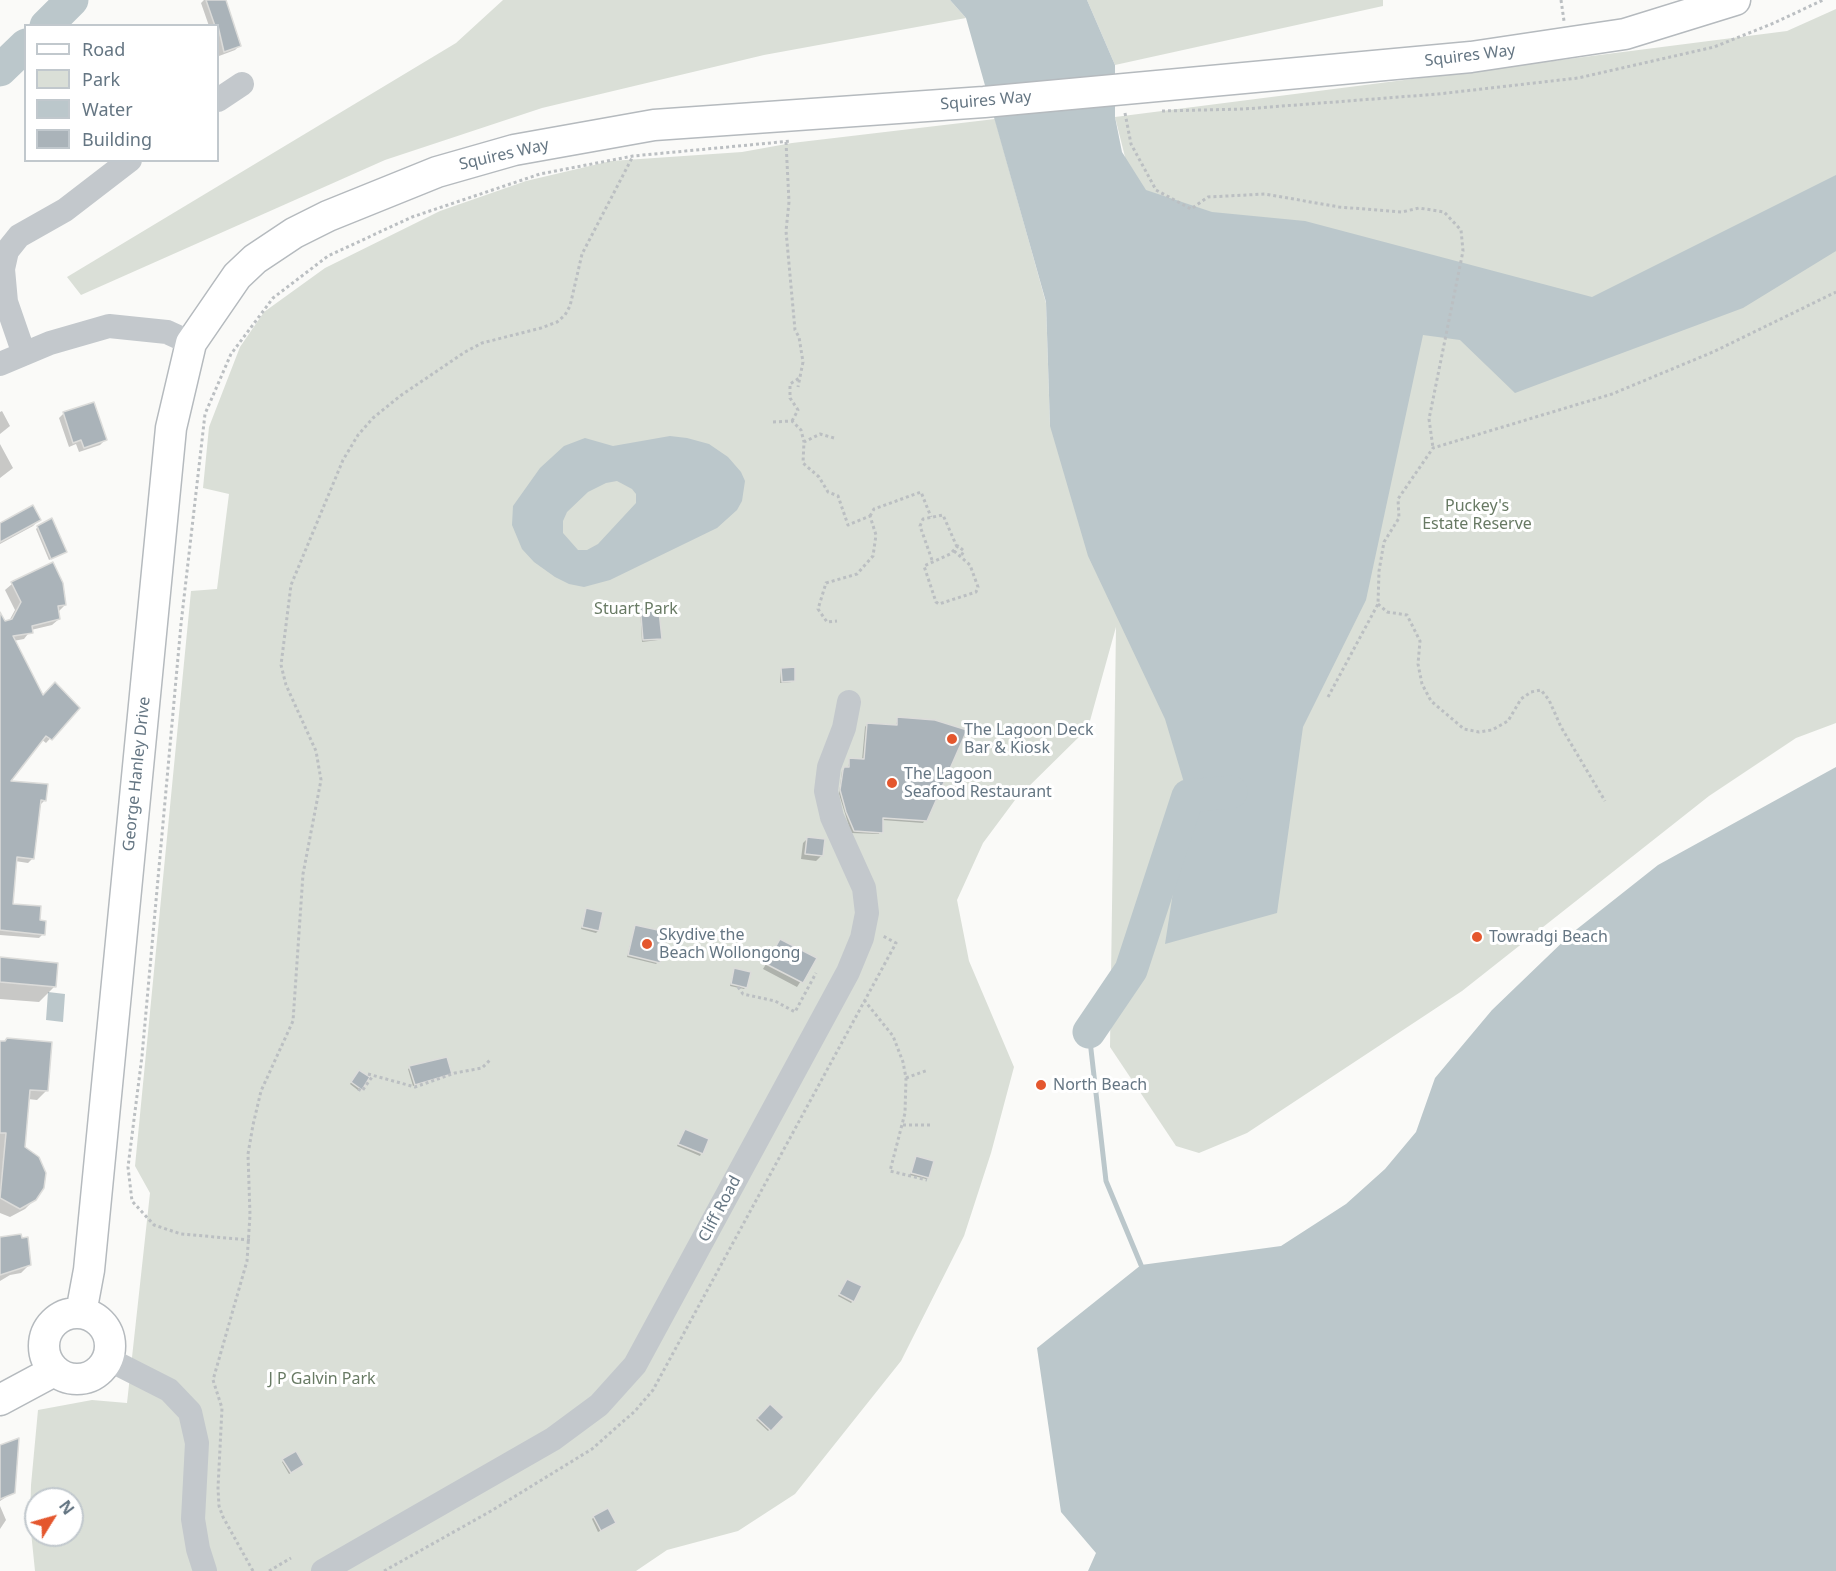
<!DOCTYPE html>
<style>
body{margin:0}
#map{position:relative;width:1836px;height:1571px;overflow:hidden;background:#fafaf8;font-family:"Noto Sans",sans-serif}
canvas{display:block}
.legend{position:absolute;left:24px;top:24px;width:195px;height:138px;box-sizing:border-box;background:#fff;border:2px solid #c1c8cd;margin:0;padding:8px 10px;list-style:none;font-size:18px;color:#657683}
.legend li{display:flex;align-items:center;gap:12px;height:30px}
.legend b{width:30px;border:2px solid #c1c8cd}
.north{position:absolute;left:24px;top:1487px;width:60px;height:60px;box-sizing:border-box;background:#fff;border:2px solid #c1c8cd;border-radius:50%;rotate:53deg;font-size:16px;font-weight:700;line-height:24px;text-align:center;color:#657683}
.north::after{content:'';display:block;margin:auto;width:21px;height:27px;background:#e4572e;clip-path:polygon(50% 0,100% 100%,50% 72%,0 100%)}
</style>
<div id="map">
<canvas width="1836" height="1571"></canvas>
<ul class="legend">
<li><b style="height:8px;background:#fff"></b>Road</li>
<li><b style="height:16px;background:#dadfd7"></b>Park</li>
<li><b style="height:16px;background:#bbc7cb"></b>Water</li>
<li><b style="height:16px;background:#aab3b9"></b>Building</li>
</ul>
<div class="north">N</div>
</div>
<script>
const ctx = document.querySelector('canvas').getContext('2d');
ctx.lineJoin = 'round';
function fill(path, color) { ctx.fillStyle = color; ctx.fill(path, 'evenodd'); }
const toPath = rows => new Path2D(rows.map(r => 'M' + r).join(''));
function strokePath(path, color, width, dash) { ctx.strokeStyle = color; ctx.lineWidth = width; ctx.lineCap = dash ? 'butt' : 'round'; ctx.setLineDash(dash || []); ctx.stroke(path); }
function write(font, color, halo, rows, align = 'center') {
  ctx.font = font + ' "Noto Sans",sans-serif'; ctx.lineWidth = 6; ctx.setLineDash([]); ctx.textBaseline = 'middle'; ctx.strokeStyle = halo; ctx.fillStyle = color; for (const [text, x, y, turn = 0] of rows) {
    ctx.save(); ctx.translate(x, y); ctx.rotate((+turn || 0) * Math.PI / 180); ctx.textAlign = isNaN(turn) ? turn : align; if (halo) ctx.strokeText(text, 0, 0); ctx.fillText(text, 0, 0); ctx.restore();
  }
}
const green = toPath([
 [503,0,950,0,966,18,764,55,542,108,385,160,81,295,67,277,456,43],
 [1087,0,1383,0,1383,6,1115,65],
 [1836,9,1836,723,1796,738,1709,796,1462,991,1247,1133,1199,1153,1176,1146,1110,1047,1116,627,1088,728,1015,800,983,843,957,900,969,961,1014,1067,991,1153,964,1236,901,1361,795,1494,738,1531,667,1550,636,1571,35,1571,30,1522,31,1485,38,1410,92,1400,127,1403,150,1193,135,1166,191,591,217,589,229,494,203,488,209,427,240,347,264,312,325,268,440,211,526,181,611,161,742,152,792,143,995,119,1046,303,1050,427,1125,157,1115,117,1787,31],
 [36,1499,72,1499,72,1535,36,1535]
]);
const water = toPath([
 [950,0,1087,0,1115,65,1115,117,1122,152,1146,190,1212,212,1305,221,1592,297,1836,175,1836,251,1743,308,1515,393,1460,340,1423,335,1366,600,1303,727,1277,913,1165,944,1188,796,1165,719,1088,556,1050,426,1046,302,966,18],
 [670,436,687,438,709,444,728,457,741,472,745,481,742,501,737,510,717,528,610,580,584,587,569,584,555,577,534,562,522,549,512,525,513,506,540,468,564,446,585,438,613,446],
 [617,481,632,489,636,494,636,503,598,544,587,550,578,550,563,533,563,521,567,512,588,492,606,483],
 [1836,767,1836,1571,1088,1571,1096,1553,1061,1512,1037,1348,1141,1265,1281,1246,1346,1204,1385,1169,1416,1132,1435,1078,1492,1010,1572,933,1658,865],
 [48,992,65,994,63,1022,46,1020]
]);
const shadow = toPath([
 [204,0,224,0,240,45,235,50,219,56,218,26,209,26,201,3],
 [2,411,10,426,0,434,0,412],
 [64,413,105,440,100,445,79,452,76,444,69,447,59,418],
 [0,444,13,468,0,478],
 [39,520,33,526,0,544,0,524],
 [38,527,65,552,49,560,36,529],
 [12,584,65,605,58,612,59,619,52,625,31,630,24,639,13,641,0,692,0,628,9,621,15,610,5,590],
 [640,606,660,638,658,640,642,642],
 [781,669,794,680,792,682,780,683],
 [43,697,78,708,46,743,41,739,8,782,45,800,40,805,33,858,28,863,15,861,11,905,39,921,43,934,39,938,0,935,0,716],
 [898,719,925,820,923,823,882,820,879,834,851,833,839,794,842,771,847,769,850,760,862,760,865,727,867,724,895,727],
 [808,838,821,856,816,861,801,859,803,843],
 [586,910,598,931,596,933,581,929],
 [635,926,658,962,656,964,627,957],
 [780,941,815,959,797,987,763,969],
 [0,959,54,987,39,1002,0,999],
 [734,970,746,987,744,989,730,986],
 [0,1042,46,1091,37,1100,28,1099,24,1148,35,1199,25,1209,10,1217,0,1213],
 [410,1068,450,1073,413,1086,408,1069],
 [357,1074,361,1089,359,1091,350,1084],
 [683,1133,707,1140,700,1156,677,1146],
 [916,1158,928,1178,926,1179,910,1175],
 [0,1239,30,1264,21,1273,10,1275,0,1281],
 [847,1280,853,1301,851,1303,838,1296],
 [770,1406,782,1417,768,1431,756,1420],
 [0,1447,14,1492,0,1501],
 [283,1461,301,1467,289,1474,282,1462],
 [0,1506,6,1520,0,1529],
 [594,1517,612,1525,598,1532,592,1519]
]);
const stream = toPath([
 [1089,1032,1106,1181,1141,1265]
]);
const river = toPath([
 [46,26,72,0],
 [0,70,26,45],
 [1089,1032,1131,970,1188,796,1231,792]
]);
const building = toPath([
 [206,0,226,0,241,46,224,52,218,26,215,26,206,0],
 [94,402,107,440,84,448,81,440,73,443,63,412,94,402],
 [33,505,41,520,0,542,0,523,33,505],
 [52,518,67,552,51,559,37,526,52,518],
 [53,562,63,583,66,605,58,606,60,619,32,626,33,633,13,636,43,695,55,682,80,708,52,740,46,736,11,781,48,784,46,801,41,800,34,859,17,857,13,904,41,906,40,920,46,921,45,935,0,930,0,612,5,621,12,619,21,602,11,582,53,562],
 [658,602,662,639,643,640,640,604,658,602],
 [795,667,795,681,782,682,781,668,795,667],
 [897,717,935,720,967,730,927,821,883,818,883,833,854,831,846,812,840,790,843,770,844,767,849,767,849,758,864,759,867,723,897,725,897,717],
 [807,837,825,839,823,856,805,854,807,837],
 [586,908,603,912,599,931,582,927,586,908],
 [635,925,667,932,660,963,628,955,635,925],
 [780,939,817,958,803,983,766,964,780,939],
 [0,957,58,963,56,987,0,982,0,957],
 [734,968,751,972,747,988,731,984,734,968],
 [7,1038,52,1042,48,1091,30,1090,25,1147,39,1157,46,1173,44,1188,36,1200,20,1209,0,1198,6,1133,0,1133,0,1041,5,1041,7,1038],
 [447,1057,452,1074,415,1085,409,1066,447,1057],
 [359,1070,370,1077,362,1090,351,1082,359,1070],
 [685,1129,709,1139,703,1154,678,1144,685,1129],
 [916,1156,934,1161,929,1178,911,1173,916,1156],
 [21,1234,22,1238,28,1237,31,1265,0,1275,0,1237,21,1234],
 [847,1279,862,1286,854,1302,839,1294,847,1279],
 [770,1404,784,1417,771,1431,757,1418,770,1404],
 [19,1438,15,1493,0,1499,0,1445,19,1438],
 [296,1451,304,1465,291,1473,282,1459,296,1451],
 [608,1508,616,1523,601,1531,593,1516,608,1508]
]);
const path = toPath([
 [1561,0,1564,21],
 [1162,111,1244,109,1438,94,1578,78,1714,47,1774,23,1823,0],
 [1125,113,1131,144,1156,190,1191,209,1208,197,1265,194,1339,207,1402,212,1419,208,1444,212,1461,230,1463,251,1429,419,1433,448],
 [786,142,789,202,786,231,795,330,799,337,803,362,798,387],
 [792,421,798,410,790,398,790,384,801,377],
 [773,422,792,421,801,430,804,442],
 [834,438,820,434,804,442,803,463,819,477,828,492,838,496,848,525,870,516,876,535,873,556,857,574,826,583,818,609,827,622,837,621],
 [870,516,874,509,921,492,931,517],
 [954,551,970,565,978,587,976,592,939,604,936,602,924,566,950,554,958,546,964,551,961,556],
 [932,560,920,526,923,519,943,515,957,547],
 [1378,604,1387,612,1407,615,1420,641,1418,664,1422,684,1431,701,1464,729,1479,732,1492,730,1508,721,1521,699,1531,692,1541,690,1549,700,1561,727,1605,801],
 [1328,697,1378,604,1379,571,1384,542,1399,518,1398,499,1433,448,1612,394,1713,352,1836,292],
 [738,987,743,994,775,1001,795,1012,816,973],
 [864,1000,893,1036,903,1062,906,1078,905,1113,890,1171,927,1180],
 [368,1074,415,1087,455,1073,482,1068,491,1059],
 [906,1078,928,1070],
 [358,1089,362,1091,372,1077],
 [903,1125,930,1125],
 [250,1240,181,1234,154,1225,132,1201,128,1167,142,1056,181,624,205,414,231,354,273,298,328,256,412,217,540,174,633,156,791,141],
 [253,1571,223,1517,219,1506,218,1488,222,1408,213,1380,247,1261,250,1215,248,1154,253,1125,261,1091,293,1021,303,874,321,780,316,751,286,685,281,665,291,585,343,460,358,435,373,418,400,396,465,352,482,343,541,328,557,322,565,315,570,306,582,254,633,156],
 [269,1571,291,1558],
 [384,1571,491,1511,592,1449,635,1411,653,1390,896,943,883,936]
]);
const minor = toPath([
 [218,100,242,84],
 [24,354,6,302,3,269,7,251,19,236,65,210,130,160],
 [0,364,50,343,109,326,167,332,191,343],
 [108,1359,169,1390,190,1412,197,1443,193,1519,198,1549,205,1571],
 [323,1571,553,1439,599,1405,635,1365,848,972,862,938,867,913,864,888,832,817,826,791,829,767,844,728,849,702]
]);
const major = toPath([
 '44 1346a33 33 0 1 1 66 0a33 33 0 1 1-66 0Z',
 [81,1313,89,1270,171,428,191,343,237,276,255,259,294,233,328,216,437,172,514,150,654,125,984,102,1471,57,1625,34,1735,0],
 [0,1400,54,1371]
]);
const markers = [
 [952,739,6,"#e4572e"],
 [892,783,6,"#e4572e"],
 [1477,937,6,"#e4572e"],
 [647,944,6,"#e4572e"],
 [1041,1085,6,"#e4572e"]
];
const streetNames = [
 ["Squires Way",1470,56,-7],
 ["Squires Way",986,101,-5],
 ["Squires Way",504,155,-13],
 ["George Hanley Drive",137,774,-84],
 ["Cliff Road",720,1209,-62]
];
const parkNames = [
 ["Puckey's",1477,506],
 ["Estate Reserve",1477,524],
 ["Stuart Park",636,609],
 ["J P Galvin Park",322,1379]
];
const poiNames = [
 ["The Lagoon Deck",964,730],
 ["Bar & Kiosk",964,748],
 ["The Lagoon",904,774],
 ["Seafood Restaurant",904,792],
 ["Skydive the",659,935],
 ["Beach Wollongong",659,953],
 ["Towradgi Beach",1489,937],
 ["North Beach",1053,1085]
];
fill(green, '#dadfd7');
fill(water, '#bbc7cb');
fill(shadow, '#0003');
strokePath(stream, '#bbc7cb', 5);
strokePath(river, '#bbc7cb', 33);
fill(building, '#aab3b9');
strokePath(building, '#dcdcda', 1.5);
strokePath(major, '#b5babe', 33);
strokePath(path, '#bbbfc2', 3, [3, 3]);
strokePath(minor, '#c3c8cc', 24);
strokePath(major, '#fff', 30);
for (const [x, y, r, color] of markers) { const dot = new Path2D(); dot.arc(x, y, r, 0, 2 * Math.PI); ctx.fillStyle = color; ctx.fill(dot); strokePath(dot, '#fff', 2); }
write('16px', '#657683', '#fff', streetNames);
write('16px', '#687a64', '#fff', parkNames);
write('16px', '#657683', '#fff', poiNames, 'left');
</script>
